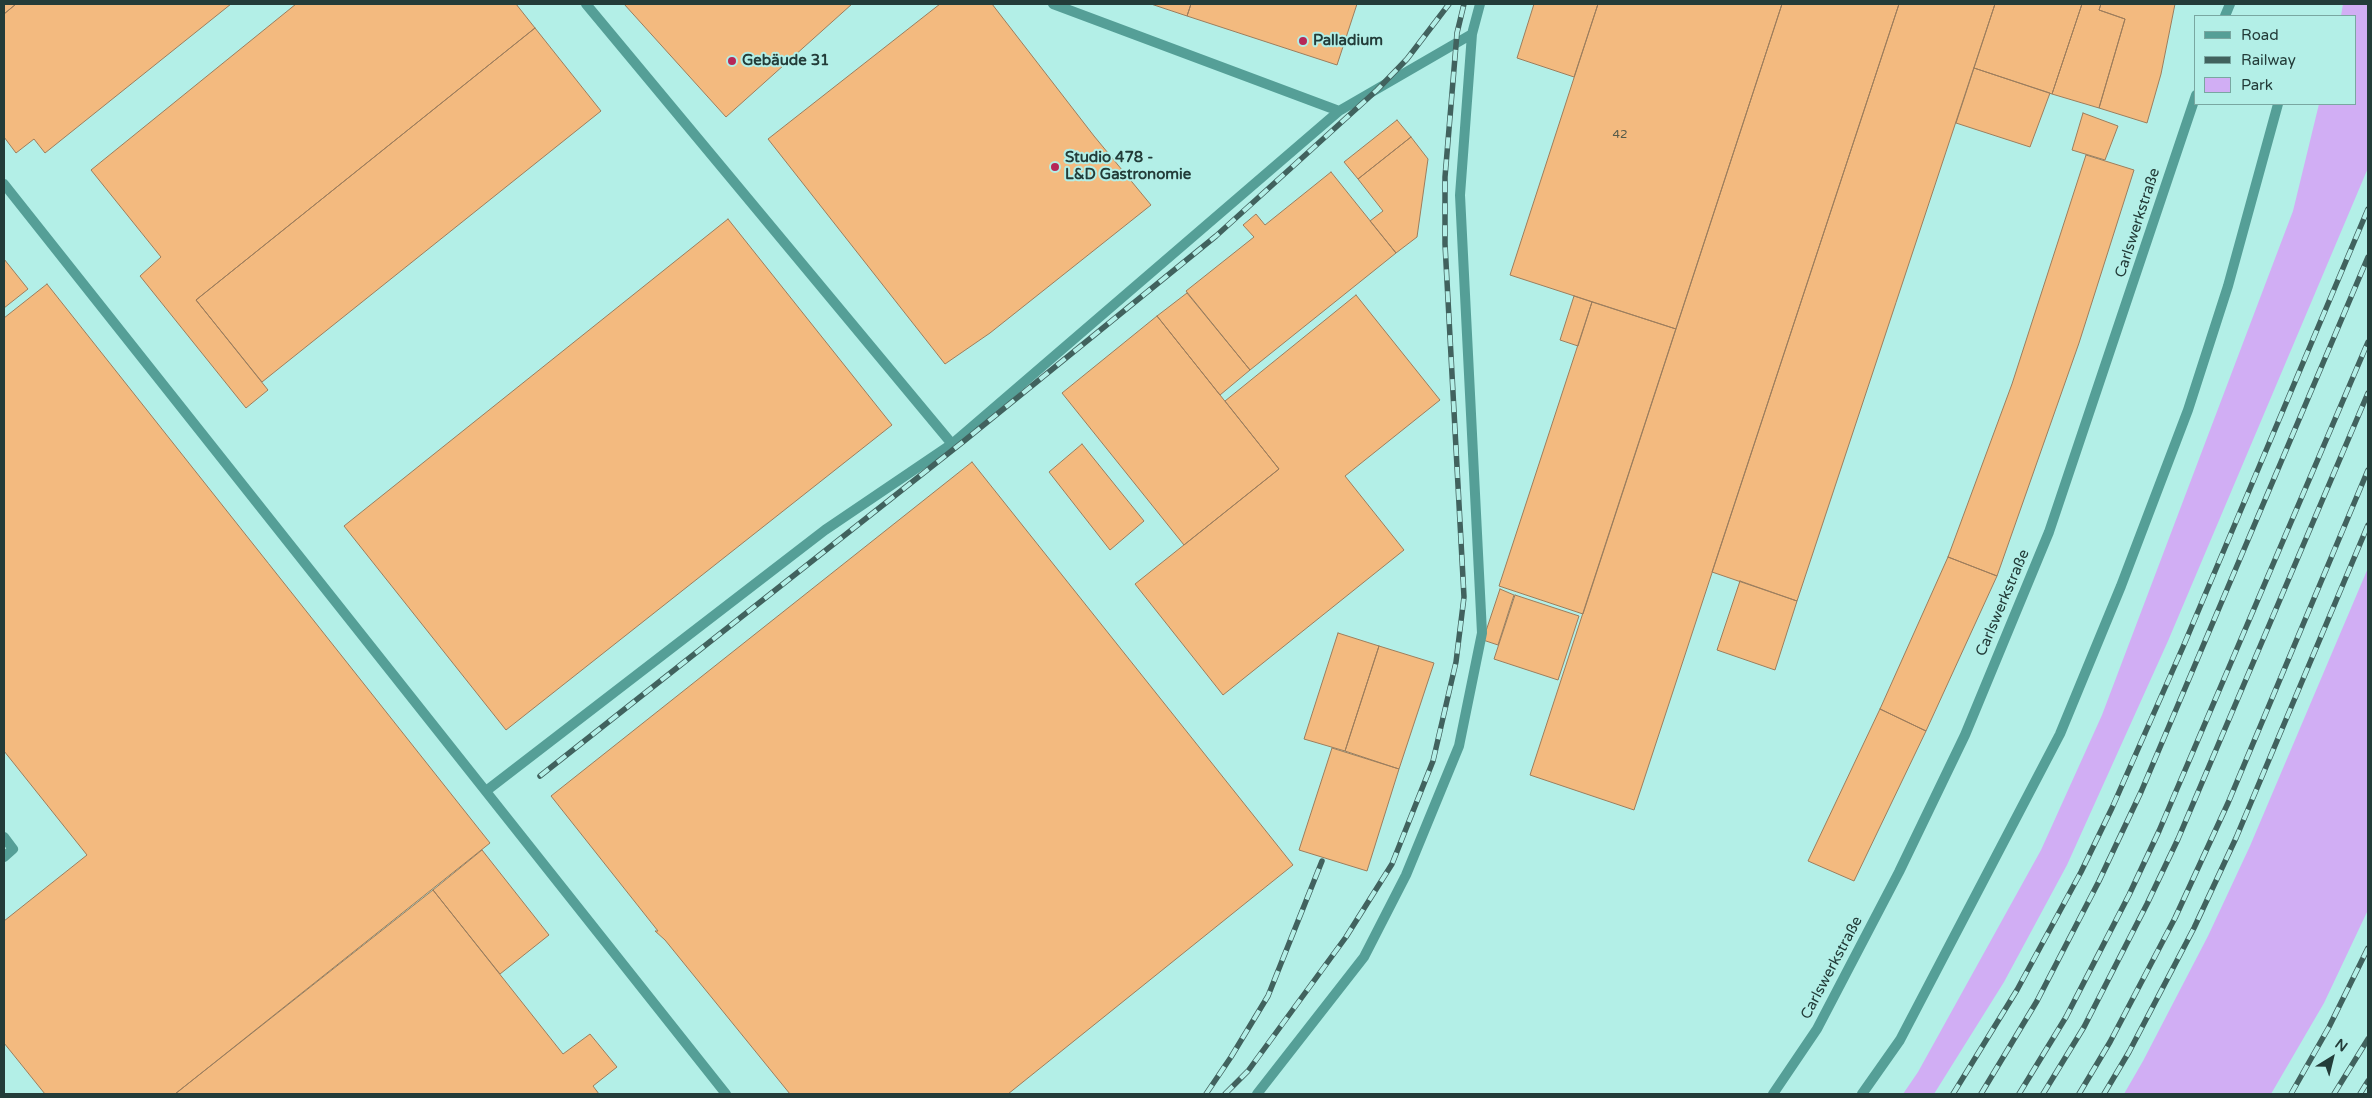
<!DOCTYPE html>
<meta charset="utf-8">
<style>
body{margin:0}
#map{position:relative;width:2372px;height:1098px;overflow:hidden;background:#b3efe7;font-family:"Varela Round",sans-serif}
canvas{display:block}
.frame{position:absolute;inset:0;border:5px solid #233c39;pointer-events:none}
.legend{position:absolute;left:2194px;top:15px;width:162px;height:90px;box-sizing:border-box;background:#b3efe7;border:1px solid #79a7a1;margin:0;padding:6px 9px;list-style:none;font-size:15px;color:#233c39}
.legend li{display:flex;align-items:center;gap:10px;height:25px}
.legend b{width:25px;border:1px solid #79a7a1}
.north{position:absolute;left:2307px;top:1033px;width:50px;height:50px;-webkit-text-stroke:4px #b3efe7;paint-order:stroke;rotate:36deg;font-size:14px;font-weight:700;line-height:20px;text-align:center;color:#233c39}
.north::after{content:'';display:block;margin:auto;width:18px;height:22px;background:#233c39;clip-path:polygon(50% 0,100% 100%,50% 72%,0 100%)}
</style>
<div id="map">
<canvas width="2372" height="1098"></canvas>
<div class="frame"></div>
<ul class="legend">
<li><b style="height:6px;background:#559f97"></b>Road</li>
<li><b style="height:6px;background:#41625e"></b>Railway</li>
<li><b style="height:14px;background:#d1aef4"></b>Park</li>
</ul>
<div class="north">N</div>
</div>
<script>
const ctx = document.querySelector('canvas').getContext('2d');
ctx.lineJoin = 'round';
function fill(path, color) { ctx.fillStyle = color; ctx.fill(path, 'evenodd'); }
const toPath = rows => new Path2D(rows.map(r => 'M' + r).join(''));
function strokePath(path, color, width, dash) { ctx.strokeStyle = color; ctx.lineWidth = width; ctx.lineCap = dash ? 'butt' : 'round'; ctx.setLineDash(dash || []); ctx.stroke(path); }
function write(font, color, halo, rows, align = 'center') {
  ctx.font = font + ' "Varela Round",sans-serif'; ctx.lineWidth = 4; ctx.setLineDash([]); ctx.textBaseline = 'middle'; ctx.strokeStyle = halo; ctx.fillStyle = color; for (const [text, x, y, turn = 0] of rows) {
    ctx.save(); ctx.translate(x, y); ctx.rotate((+turn || 0) * Math.PI / 180); ctx.textAlign = isNaN(turn) ? turn : align; if (halo) ctx.strokeText(text, 0, 0); ctx.fillText(text, 0, 0); ctx.restore();
  }
}
const green = toPath([
 [2343,4,2368,4,2368,168,2168,641,2067,865,2004,982,1934,1094,1903,1094,1918,1072,2041,850,2102,715,2293,211,2319,104,2356,104,2356,16,2341,16],
 [2368,568,2367,912,2324,1003,2271,1094,2124,1094,2143,1061,2208,936,2250,846]
]);
const building = toPath([
 [4,4,16,4,4,14,4,4],
 [16,4,231,4,45,153,34,139,16,153,4,137,4,14,16,4],
 [296,4,516,4,535,28,196,300,268,390,246,408,140,276,161,257,91,170,296,4],
 [624,4,852,4,726,117,624,4],
 [940,4,992,4,1094,136,1151,205,990,333,945,364,768,139,940,4],
 [1151,4,1191,4,1187,16,1151,4],
 [1191,4,1357,4,1337,65,1187,16,1191,4],
 [1534,4,1598,4,1574,77,1517,58,1534,4],
 [1598,4,1782,4,1676,329,1510,275,1598,4],
 [1782,4,1899,4,1634,810,1530,775,1782,4],
 [1899,4,1995,4,1797,601,1712,572,1899,4],
 [1995,4,2082,4,2052,94,1974,68,1995,4],
 [2082,4,2101,4,2099,10,2125,19,2099,108,2052,94,2082,4],
 [2101,4,2175,4,2161,74,2147,123,2099,108,2125,19,2099,10,2101,4],
 [535,28,601,111,262,382,196,300,535,28],
 [1974,68,2050,93,2030,147,1956,123,1974,68],
 [2083,113,2118,126,2105,160,2072,150,2083,113],
 [1397,120,1411,137,1358,179,1344,162,1397,120],
 [1411,137,1428,159,1417,237,1396,253,1370,221,1383,211,1358,179,1411,137],
 [2086,155,2134,170,2079,343,1997,576,1948,557,2012,384,2086,155],
 [1331,172,1396,253,1250,370,1186,291,1254,237,1243,225,1256,214,1265,225,1331,172],
 [728,219,892,425,506,730,344,526,728,219],
 [4,259,28,289,4,308,4,259],
 [47,284,490,843,175,1094,45,1094,4,1043,4,921,87,855,4,751,4,318,47,284],
 [1187,293,1250,370,1220,395,1157,316,1187,293],
 [1356,295,1440,400,1345,476,1404,550,1223,695,1135,584,1279,469,1225,401,1356,295],
 [1574,296,1592,302,1578,346,1560,340,1574,296],
 [1592,302,1676,329,1583,614,1499,586,1592,302],
 [1157,316,1279,469,1184,545,1062,393,1157,316],
 [1082,444,1144,521,1110,550,1049,472,1082,444],
 [972,462,1293,865,1008,1094,790,1094,665,940,655,931,658,931,551,796,972,462],
 [1948,557,1997,576,1926,731,1880,709,1948,557],
 [1740,581,1797,601,1775,670,1717,650,1740,581],
 [1500,589,1514,595,1498,645,1483,640,1500,589],
 [1515,595,1579,616,1558,680,1494,659,1515,595],
 [1338,633,1379,646,1345,751,1304,739,1338,633],
 [1379,646,1434,663,1399,769,1345,751,1379,646],
 [1880,709,1926,731,1854,881,1808,861,1880,709],
 [1332,748,1399,769,1367,871,1299,850,1332,748],
 [482,850,549,935,500,974,433,890,482,850],
 [433,890,563,1054,590,1034,617,1067,593,1086,599,1094,175,1094,433,890]
]);
const lane = toPath([
 [586,4,952,444,1339,111],
 [1053,4,1339,111,1472,34],
 [4,184,726,1094],
 [486,791,825,530,952,444],
 [4,837,13,849,4,857],
 [1257,1094,1364,957,1406,875,1459,746,1482,633,1460,195,1472,34,1480,4],
 [1862,1094,1900,1040,2060,734,2121,586,2188,410,2228,286,2278,104]
]);
const street = toPath([
 [2225,16,2230,4],
 [1773,1094,1817,1029,1899,872,1965,735,2049,532,2196,95]
]);
const rail = toPath([
 [540,776,964,441,1216,236,1377,90,1407,59,1449,4],
 [1206,1094,1231,1057,1268,996,1322,861],
 [1225,1094,1248,1071,1346,937,1392,864,1433,761,1456,662,1464,597,1445,244,1445,177,1457,33,1464,4],
 [1953,1094,2017,990,2081,872,2112,808,2183,647,2368,209],
 [1981,1094,2037,1001,2099,881,2141,792,2368,257],
 [2019,1094,2066,1017,2129,895,2159,831,2368,342],
 [2043,1094,2084,1027,2147,904,2178,839,2368,393],
 [2079,1094,2110,1042,2175,918,2228,803,2368,470],
 [2104,1094,2129,1052,2194,928,2236,838,2368,525],
 [2291,1094,2329,1027,2368,948],
 [2334,1094,2368,1039],
 [2360,1094,2368,1081]
]);
const markers = [
 [1303,41,5,"#b62757"],
 [732,61,5,"#b62757"],
 [1055,167,5,"#b62757"]
];
const numberNames = [
 ["42",1620,135]
];
const poiNames = [
 ["Palladium",1313,41],
 ["Gebäude 31",742,61],
 ["Studio 478 -",1065,158],
 ["L&D Gastronomie",1065,175]
];
const streetNames = [
 ["Carlswerkstraße",2138,223,-72],
 ["Carlswerkstraße",2003,603,-67],
 ["Carlswerkstraße",1832,968,-62]
];
fill(green, '#d1aef4');
fill(building, '#f3ba7f');
strokePath(building, '#9d7d5c', 1);
strokePath(lane, '#559f97', 10);
strokePath(street, '#559f97', 10);
strokePath(rail, '#41625e', 5.5);
strokePath(rail, '#b3efe7', 4, [11]);
for (const [x, y, r, color] of markers) { const dot = new Path2D(); dot.arc(x, y, r, 0, 2 * Math.PI); ctx.fillStyle = color; ctx.fill(dot); strokePath(dot, '#b3efe7', 2); }
write('12px', '#575c4a', null, numberNames);
write('bold 15px', '#233c39', '#b3efe7', poiNames, 'left');
write('15px', '#233c39', '#b3efe7', streetNames);
</script>
